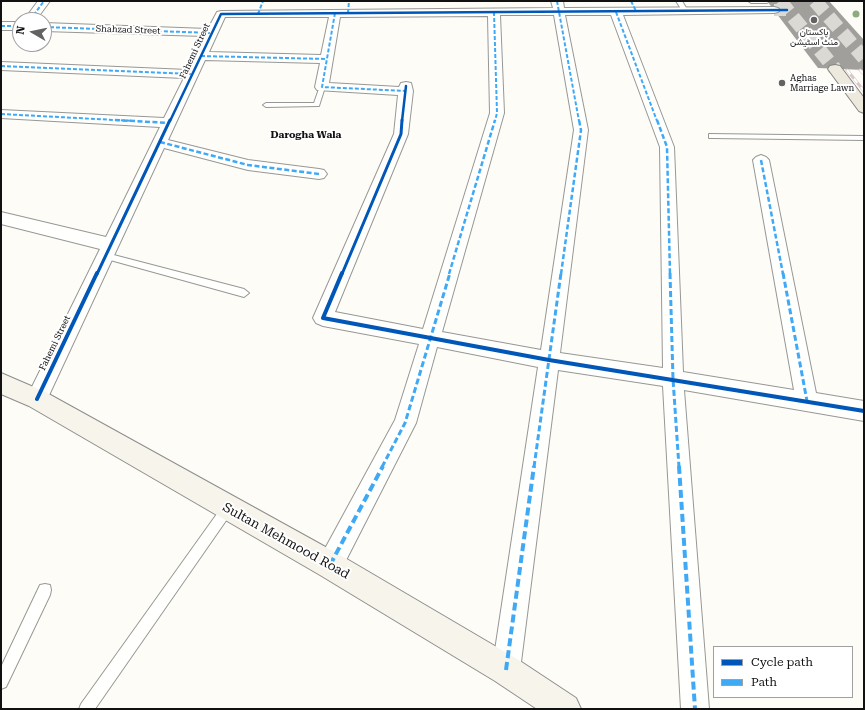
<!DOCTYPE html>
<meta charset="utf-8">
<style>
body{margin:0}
#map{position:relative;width:865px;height:710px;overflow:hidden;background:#fdfcf7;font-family:"Roboto Serif",serif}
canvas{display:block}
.frame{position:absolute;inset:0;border:2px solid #111;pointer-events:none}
.legend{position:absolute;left:713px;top:646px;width:140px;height:52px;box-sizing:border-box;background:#fff;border:1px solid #a0a0a0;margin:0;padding:5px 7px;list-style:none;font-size:12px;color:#111}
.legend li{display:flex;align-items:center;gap:8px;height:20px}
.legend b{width:20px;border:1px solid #a0a0a0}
.north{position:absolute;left:12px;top:12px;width:40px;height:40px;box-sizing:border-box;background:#fff;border:1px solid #a0a0a0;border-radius:50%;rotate:279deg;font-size:11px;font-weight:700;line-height:16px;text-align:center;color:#111}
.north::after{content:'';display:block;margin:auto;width:14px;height:18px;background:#646362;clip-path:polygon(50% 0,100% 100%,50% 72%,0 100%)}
</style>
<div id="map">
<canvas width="865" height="710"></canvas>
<div class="frame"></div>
<ul class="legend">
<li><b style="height:5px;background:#0057b8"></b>Cycle path</li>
<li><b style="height:5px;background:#3fa9f5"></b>Path</li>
</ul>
<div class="north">N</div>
</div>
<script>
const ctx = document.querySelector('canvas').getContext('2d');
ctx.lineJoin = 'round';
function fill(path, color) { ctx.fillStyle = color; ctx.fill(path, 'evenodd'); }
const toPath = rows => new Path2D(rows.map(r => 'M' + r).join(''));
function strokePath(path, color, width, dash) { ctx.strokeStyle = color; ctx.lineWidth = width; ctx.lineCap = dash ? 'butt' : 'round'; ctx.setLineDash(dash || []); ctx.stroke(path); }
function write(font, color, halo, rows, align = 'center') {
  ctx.font = font + ' "Roboto Serif",Vazirmatn,serif'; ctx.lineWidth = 4; ctx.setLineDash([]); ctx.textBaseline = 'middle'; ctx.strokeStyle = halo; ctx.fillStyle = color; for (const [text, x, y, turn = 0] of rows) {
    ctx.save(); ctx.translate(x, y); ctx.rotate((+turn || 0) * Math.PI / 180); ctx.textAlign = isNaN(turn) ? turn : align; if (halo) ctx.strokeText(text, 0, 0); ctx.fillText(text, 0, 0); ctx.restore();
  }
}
const building = toPath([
 [767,1,829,1,864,40,864,70,818,68]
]);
const streetTunnel = toPath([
 [774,10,787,10]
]);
const primaryTunnel = toPath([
 [780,1,835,69],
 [815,1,864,58]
]);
const lane = toPath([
 [676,1,682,1,688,11,687,12,683,12,676,1],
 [748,1,770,1,767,3,751,3,748,1],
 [320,86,325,87,319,106,266,107,263,105,266,103,314,103,320,86],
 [709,134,864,136,864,140,712,138,709,138,709,134],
 [106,253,244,289,249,293,244,297,103,258,102,256,103,254,106,253],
 [228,502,232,504,234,508,232,512,95,709,79,709,81,704,224,504,228,502],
 [45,584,50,585,51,590,50,595,6,687,1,689,1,667,40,585,45,584]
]);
const street = toPath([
 [38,1,50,1,36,20,24,20,38,1],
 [551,1,563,1,564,8,774,7,778,8,780,10,778,12,774,13,623,15,674,147,683,372,794,390,753,160,756,157,761,155,766,157,769,160,816,393,864,401,864,421,684,390,709,709,681,709,663,386,558,370,520,670,516,680,506,684,496,680,492,670,538,367,437,347,416,423,339,574,330,578,321,574,317,565,321,556,395,420,419,344,323,326,316,323,313,318,394,134,398,95,317,90,315,87,320,63,205,60,168,140,248,160,319,169,324,170,327,174,324,178,319,179,248,170,164,148,44,406,37,408,30,406,26,399,100,249,1,224,1,212,106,237,160,127,1,118,1,110,164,118,184,78,1,70,1,62,188,70,204,36,44,31,44,23,208,29,217,12,221,11,553,8,551,1],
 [500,15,554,15,574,130,541,350,442,332,504,113,500,15],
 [565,15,611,15,660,147,663,368,560,353,588,130,565,15],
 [488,16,490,113,423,329,335,312,408,134,413,91,411,83,406,82,401,83,399,87,329,83,340,17,488,16],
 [225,17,329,17,321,55,209,52,225,17],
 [1,22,20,22,20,30,1,30,1,22]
]);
const secondary = toPath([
 [1,373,45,392,340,555,517,659,576,698,581,709,537,709,495,681,320,575,29,406,1,394,1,373]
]);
const primary = toPath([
 [835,65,840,66,864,98,864,113,859,111,828,69,830,66,835,65]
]);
const rail = toPath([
 [847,70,864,91],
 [860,70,864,74]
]);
const quietFar3 = toPath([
 [557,1,579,121],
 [631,1,636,11],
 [494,12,497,113,495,121],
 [616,12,657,121],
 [335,13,322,87,406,91],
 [348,13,349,1],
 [258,14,263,1],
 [30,20,44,1],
 [1,26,20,26],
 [44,27,212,33],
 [201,56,327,59],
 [1,66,193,74],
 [1,114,134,121]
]);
const quietFar2 = toPath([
 [115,120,169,123],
 [657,120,667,147,670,274],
 [160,142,248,165,319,174],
 [761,160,783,274],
 [449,274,495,120],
 [561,274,581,130,579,120]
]);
const quietFar1 = toPath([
 [670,273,673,379,679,467],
 [783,273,807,401],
 [382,467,405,423,450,273],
 [534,467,561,273]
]);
const quiet = toPath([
 [679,466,695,709],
 [330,565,383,466],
 [506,670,534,466]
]);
const cyclewayFar2 = toPath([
 [170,121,221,14,787,10],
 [402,121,406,86]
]);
const cyclewayFar1 = toPath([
 [97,274,170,120],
 [342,274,401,134,402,120]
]);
const cycleway = toPath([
 [342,273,323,318,549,360,864,411],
 [37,399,97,273]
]);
const trees = [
 [856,14]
];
const markers = [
 [814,20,4,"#646362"],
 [782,83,4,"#646362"]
];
const farStreetnames = [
 ["Shahzad Street",128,30,2],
 ["Fahemi Street",195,51,-65],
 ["Fahemi Street",55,343,-64]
];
const farPoinames = [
 ["پاکستان",814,32],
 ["منٹ اسٹیشن",814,42],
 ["Aghas",790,78,"left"],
 ["Marriage Lawn",790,88,"left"]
];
const farNeighbourhoodnames = [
 ["Darogha Wala",306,135]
];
const nearStreetnames = [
 ["Sultan Mehmood Road",286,541,29]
];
fill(building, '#a19f9c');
strokePath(streetTunnel, '#dad9d4', 12, [12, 6]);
strokePath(primaryTunnel, '#dad9d4', 14, [14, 7]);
strokePath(lane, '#979795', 2);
strokePath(street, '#979795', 2);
strokePath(secondary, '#8e8d8b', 2);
strokePath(primary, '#858482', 2);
fill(lane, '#fffffe');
fill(street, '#fffffe');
fill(secondary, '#f6f4eb');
fill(primary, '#ede9dc');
strokePath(rail, '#d9c6c7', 3);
strokePath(rail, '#fff', 2, [5.5]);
strokePath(quietFar3, '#3fa9f5', 2, [4, 2]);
strokePath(quietFar2, '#3fa9f5', 2.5, [5, 2.5]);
strokePath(quietFar1, '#3fa9f5', 3, [6, 3]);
strokePath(quiet, '#3fa9f5', 4, [8, 4]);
strokePath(cyclewayFar2, '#0057b8', 2.5);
strokePath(cyclewayFar1, '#0057b8', 3);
strokePath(cycleway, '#0057b8', 4);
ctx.fillStyle = '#8cac80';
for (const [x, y] of trees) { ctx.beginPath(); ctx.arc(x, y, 3.5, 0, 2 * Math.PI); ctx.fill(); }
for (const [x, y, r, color] of markers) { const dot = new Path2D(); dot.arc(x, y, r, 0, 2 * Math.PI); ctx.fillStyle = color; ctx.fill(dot); strokePath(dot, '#fff', 1.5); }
write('9px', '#111', '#fff', farStreetnames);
write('9px', '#111', '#fff', farPoinames);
write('bold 10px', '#111', '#fff', farNeighbourhoodnames);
write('13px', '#111', '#fff', nearStreetnames);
</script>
